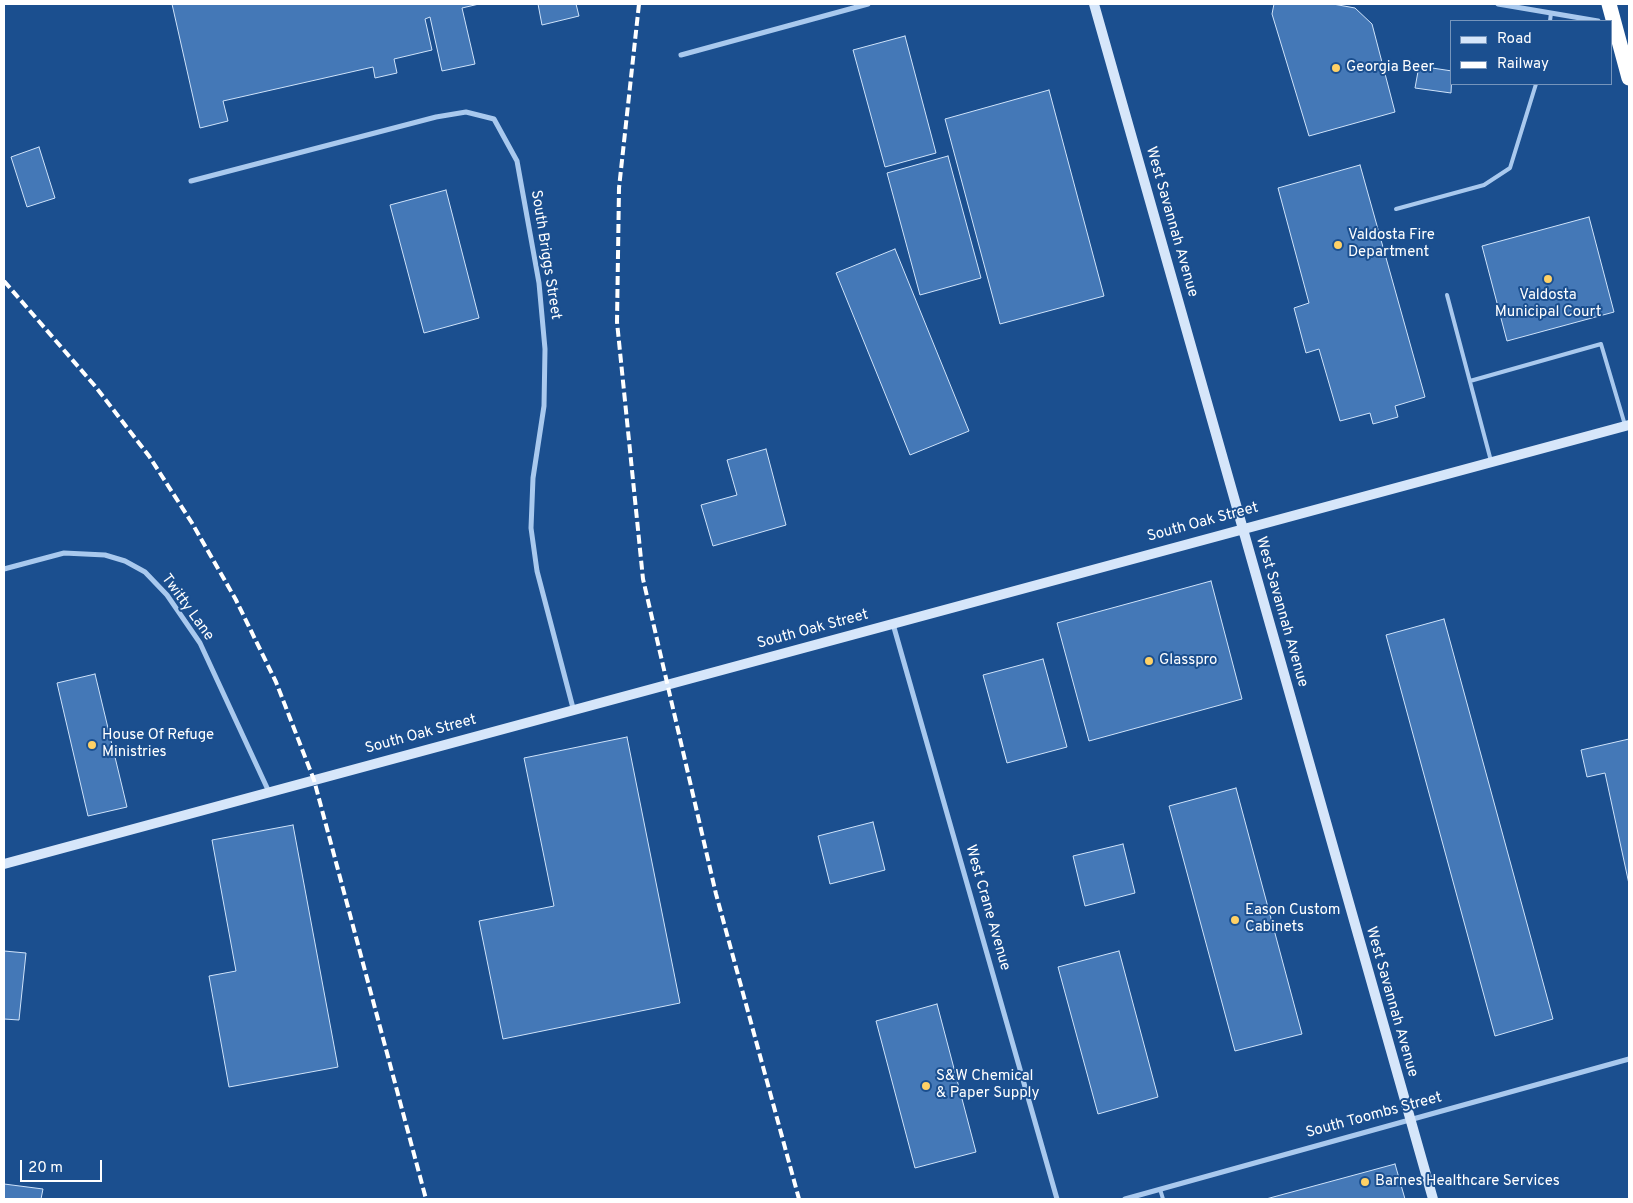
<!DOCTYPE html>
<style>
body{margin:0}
#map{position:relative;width:1633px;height:1203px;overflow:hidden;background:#1b4f8f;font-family:Overpass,sans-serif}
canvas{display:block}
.frame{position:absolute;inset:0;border:5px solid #fff;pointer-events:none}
.legend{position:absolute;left:1450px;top:20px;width:162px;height:65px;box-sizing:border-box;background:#1b4f8f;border:1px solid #7695bc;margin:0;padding:6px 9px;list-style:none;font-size:15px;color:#fff}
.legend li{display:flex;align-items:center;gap:10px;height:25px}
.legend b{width:25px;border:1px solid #7695bc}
.scale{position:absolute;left:20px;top:1160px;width:82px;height:22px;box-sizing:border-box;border:2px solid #fff;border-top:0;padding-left:6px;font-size:15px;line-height:18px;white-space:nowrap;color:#fff;-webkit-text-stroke:4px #1b4f8f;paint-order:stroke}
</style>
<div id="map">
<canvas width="1633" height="1203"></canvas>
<div class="frame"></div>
<ul class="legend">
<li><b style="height:6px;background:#d6e6fa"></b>Road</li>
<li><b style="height:6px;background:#fff"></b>Railway</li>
</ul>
<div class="scale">20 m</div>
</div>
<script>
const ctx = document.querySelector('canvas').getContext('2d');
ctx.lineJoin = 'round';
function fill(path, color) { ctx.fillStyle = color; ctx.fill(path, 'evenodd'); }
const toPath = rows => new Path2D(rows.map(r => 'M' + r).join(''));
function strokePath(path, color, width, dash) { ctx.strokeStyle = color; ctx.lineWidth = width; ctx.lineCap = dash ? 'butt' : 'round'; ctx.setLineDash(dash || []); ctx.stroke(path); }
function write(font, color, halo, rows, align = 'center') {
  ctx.font = font + ' Overpass,sans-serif'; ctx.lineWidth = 4; ctx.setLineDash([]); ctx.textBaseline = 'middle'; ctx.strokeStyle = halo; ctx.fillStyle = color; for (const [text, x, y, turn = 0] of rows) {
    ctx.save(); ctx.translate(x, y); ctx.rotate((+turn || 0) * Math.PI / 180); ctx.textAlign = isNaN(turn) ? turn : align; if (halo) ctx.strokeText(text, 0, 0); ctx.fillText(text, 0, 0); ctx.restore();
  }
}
const building = toPath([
 [172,4,479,4,462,8,475,64,442,71,430,17,425,19,432,50,394,59,397,73,375,78,373,67,223,101,228,121,200,128,172,4],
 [538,4,576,4,579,16,542,25,538,4],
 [1274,4,1333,4,1355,8,1372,24,1395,112,1309,136,1272,14,1274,4],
 [905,36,936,153,885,167,853,50,905,36],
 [1419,66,1452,71,1451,93,1415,88,1419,66],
 [1049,90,1104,296,1000,324,945,119,1049,90],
 [39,147,55,198,27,207,11,157,39,147],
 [948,156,981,278,920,295,887,173,948,156],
 [1360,165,1425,397,1395,406,1398,417,1373,424,1370,413,1340,421,1319,349,1306,353,1294,308,1309,303,1278,188,1360,165],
 [446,190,479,318,424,333,390,205,446,190],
 [1589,217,1614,312,1507,341,1482,246,1589,217],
 [895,249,969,431,910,455,836,273,895,249],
 [766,449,786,525,713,546,701,505,737,495,727,460,766,449],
 [1211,581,1242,699,1089,741,1057,623,1211,581],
 [1444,619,1553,1019,1495,1036,1386,635,1444,619],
 [1043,659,1067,747,1007,763,983,675,1043,659],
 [95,674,127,807,88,816,57,683,95,674],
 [627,737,680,1003,503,1039,479,921,554,906,524,758,627,737],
 [1629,739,1629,884,1605,773,1587,777,1581,750,1629,739],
 [1236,788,1302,1034,1235,1051,1169,806,1236,788],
 [873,822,885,870,830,884,818,836,873,822],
 [293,825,338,1067,229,1087,209,976,236,971,212,840,293,825],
 [1123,844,1135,893,1085,906,1073,856,1123,844],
 [4,951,26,953,19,1020,4,1019,4,951],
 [1119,951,1158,1097,1098,1114,1058,967,1119,951],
 [937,1004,976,1152,915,1168,876,1021,937,1004],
 [1395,1164,1405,1199,1266,1199,1395,1164],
 [4,1184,43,1189,41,1199,4,1199,4,1184]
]);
const lane = toPath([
 [1550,21,1551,13],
 [1396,209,1484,185,1510,168,1536,84],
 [1447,295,1491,461],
 [1470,381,1601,344,1625,425],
 [1160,1189,1163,1199]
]);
const street = toPath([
 [1498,4,1598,21],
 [681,55,868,4],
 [191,181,436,117,466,112,494,119,517,161,539,283,545,349,544,406,533,478,531,528,537,571,573,708],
 [4,569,64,553,105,555,125,561,145,572,167,595,200,643,269,792],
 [893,624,1057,1199],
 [1125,1199,1629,1059]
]);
const secondary = toPath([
 [1094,4,1433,1199],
 [4,864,1629,425]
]);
const highway = toPath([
 [1609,4,1629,78]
]);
const rail = toPath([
 [639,4,619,188,617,322,643,579,716,894,799,1199],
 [4,281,95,386,149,456,192,523,236,600,276,682,314,780,426,1199]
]);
const markers = [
 [1336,68,5,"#ffd166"],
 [1338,245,5,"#ffd166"],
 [1548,279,5,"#ffd166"],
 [1149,661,5,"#ffd166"],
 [92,745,5,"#ffd166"],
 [1235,920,5,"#ffd166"],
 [926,1086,5,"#ffd166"],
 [1365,1182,5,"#ffd166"]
];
const poiNames = [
 ["Georgia Beer",1346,68],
 ["Valdosta Fire",1348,236],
 ["Department",1348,253],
 ["Valdosta",1548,296,"center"],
 ["Municipal Court",1548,313,"center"],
 ["Glasspro",1159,661],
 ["House Of Refuge",102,736],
 ["Ministries",102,753],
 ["Eason Custom",1245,911],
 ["Cabinets",1245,928],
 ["S&W Chemical",936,1077],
 ["& Paper Supply",936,1094],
 ["Barnes Healthcare Services",1375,1182]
];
const streetNames = [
 ["West Savannah Avenue",1171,222,74],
 ["South Briggs Street",545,255,81],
 ["South Oak Street",1203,523,-15],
 ["Twitty Lane",187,608,54],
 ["West Savannah Avenue",1281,612,74],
 ["South Oak Street",813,630,-15],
 ["South Oak Street",421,735,-15],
 ["West Crane Avenue",987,908,74],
 ["West Savannah Avenue",1391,1002,74],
 ["South Toombs Street",1374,1116,-15]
];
fill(building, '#4478b7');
strokePath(building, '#cfe3fa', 1);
strokePath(lane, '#a9c9ee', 4);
strokePath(street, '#a9c9ee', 5);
strokePath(secondary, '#d6e6fa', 10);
strokePath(highway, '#fff', 15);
strokePath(rail, '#fff', 4, [9, 4]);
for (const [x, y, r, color] of markers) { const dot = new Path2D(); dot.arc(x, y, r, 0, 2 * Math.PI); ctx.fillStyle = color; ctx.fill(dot); strokePath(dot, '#1b4f8f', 2); }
write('15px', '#fff', '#1b4f8f', poiNames, 'left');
write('15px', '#fff', '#1b4f8f', streetNames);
</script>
